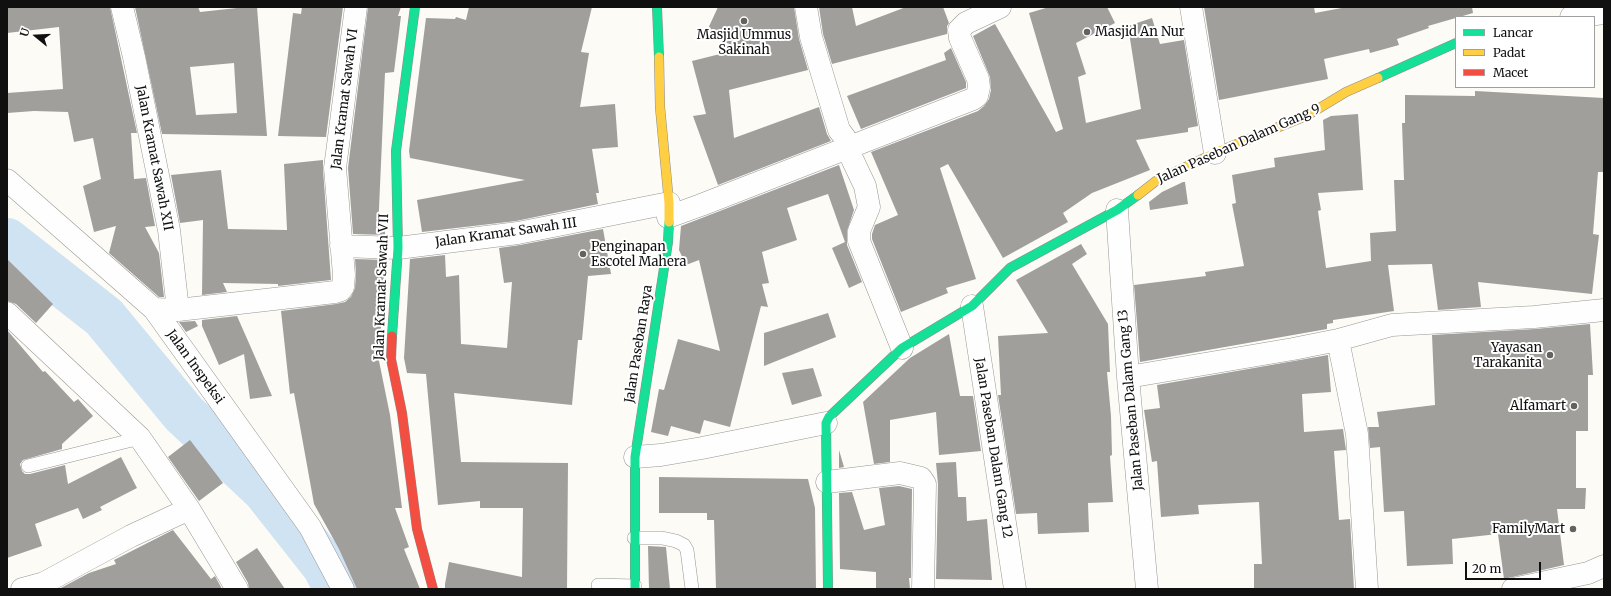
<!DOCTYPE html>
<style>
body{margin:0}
#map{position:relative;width:1611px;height:596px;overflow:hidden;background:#fcfbf6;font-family:Merriweather,serif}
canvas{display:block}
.frame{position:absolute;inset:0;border:8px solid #101010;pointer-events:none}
.legend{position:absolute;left:1455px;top:16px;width:140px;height:72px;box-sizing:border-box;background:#fff;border:1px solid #9f9f9f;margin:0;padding:5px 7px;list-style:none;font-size:12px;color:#101010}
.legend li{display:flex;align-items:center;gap:8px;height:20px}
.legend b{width:20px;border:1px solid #9f9f9f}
.north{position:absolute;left:16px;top:16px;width:40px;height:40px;-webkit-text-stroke:3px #fff;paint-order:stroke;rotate:288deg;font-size:11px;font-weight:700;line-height:16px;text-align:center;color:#101010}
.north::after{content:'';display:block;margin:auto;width:14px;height:18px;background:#101010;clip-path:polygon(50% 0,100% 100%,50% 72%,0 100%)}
.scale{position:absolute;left:1465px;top:562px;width:76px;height:18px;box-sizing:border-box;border:2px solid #101010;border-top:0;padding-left:5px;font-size:12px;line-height:14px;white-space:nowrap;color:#101010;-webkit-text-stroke:3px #fff;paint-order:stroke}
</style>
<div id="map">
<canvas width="1611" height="596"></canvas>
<div class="frame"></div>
<ul class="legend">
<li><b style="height:5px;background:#16e098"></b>Lancar</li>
<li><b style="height:5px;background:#ffcf43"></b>Padat</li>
<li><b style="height:5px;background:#f24e42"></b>Macet</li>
</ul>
<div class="north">U</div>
<div class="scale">20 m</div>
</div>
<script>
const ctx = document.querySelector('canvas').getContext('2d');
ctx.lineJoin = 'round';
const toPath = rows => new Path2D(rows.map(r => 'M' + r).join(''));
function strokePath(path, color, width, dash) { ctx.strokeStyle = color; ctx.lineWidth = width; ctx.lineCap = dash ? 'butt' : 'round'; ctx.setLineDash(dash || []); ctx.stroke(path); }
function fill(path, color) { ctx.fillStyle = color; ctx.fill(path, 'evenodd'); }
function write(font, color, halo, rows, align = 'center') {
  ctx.font = font + ' Merriweather,serif'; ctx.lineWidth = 4; ctx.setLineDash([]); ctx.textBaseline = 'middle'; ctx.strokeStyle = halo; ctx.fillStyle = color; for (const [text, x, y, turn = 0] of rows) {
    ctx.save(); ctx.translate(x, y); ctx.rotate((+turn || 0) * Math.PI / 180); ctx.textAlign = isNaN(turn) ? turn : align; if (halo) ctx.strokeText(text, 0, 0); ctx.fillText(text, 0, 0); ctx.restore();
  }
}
const river = toPath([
 [7,241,104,317,184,414,265,490,325,566,337,589]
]);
const building = toPath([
 [7,7,110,7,137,133,131,133,134,179,146,178,155,226,145,227,159,253,164,297,159,297,109,253,116,226,94,232,83,186,101,179,93,138,74,142,68,112,34,111,7,113,7,93,63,89,59,27,7,33],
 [135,7,198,7,200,12,237,8,237,7,257,7,267,136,162,134],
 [234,63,237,113,196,115,190,67],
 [302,7,343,7,326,137,278,136,293,13,301,14],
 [368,7,401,7,398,16,401,16,394,72,385,73,378,231,385,231,385,235,353,234,348,168],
 [469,7,592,7,581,52,589,53,580,107,615,104,618,147,592,149,599,193,596,193,598,204,516,221,422,232,417,200,525,180,410,158,409,151,426,18,455,19,456,17,466,20],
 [718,7,794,7,799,39,808,70,729,90,734,138,819,107,827,134,831,141,718,185,693,116,706,114,692,61,740,49,706,33],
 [819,7,852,7,856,26,906,7,943,7,949,23,947,26,947,34,832,64,823,34],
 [1049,7,1107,7,1115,23,1076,43,1086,74,1078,77,1086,123,1141,109,1128,26,1152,18,1160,44,1184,40,1198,126,1188,128,1188,132,1136,140,1150,170,1092,193,1063,213,1068,222,1003,258,948,164,940,168,976,279,946,288,948,293,901,312,872,239,872,234,875,225,898,215,871,152,978,111,984,106,989,99,991,90,990,77,973,36,995,24,1056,132,1063,129,1029,13],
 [1204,7,1314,7,1315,13,1347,7,1472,7,1473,13,1428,26,1429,28,1397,39,1399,45,1370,53,1369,49,1324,59,1328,79,1219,100],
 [951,48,966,82,966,88,861,129,847,96,946,60,944,53],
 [1475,91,1604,98,1604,172,1598,172,1593,234,1599,235,1592,294,1478,282,1481,307,1438,310,1432,264,1388,265,1394,311,1333,320,1333,323,1327,324,1327,329,1140,362,1134,285,1206,276,1205,272,1244,266,1232,204,1236,203,1232,175,1275,167,1274,158,1325,150,1323,120,1331,116,1358,114,1363,190,1318,193,1321,210,1318,211,1326,268,1371,261,1370,233,1396,231,1394,180,1404,180,1402,123,1405,123,1405,95,1475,96],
 [323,160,323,169,331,280,278,286,278,284,223,283,227,292,202,295,203,220,180,223,171,175,221,170,228,229,287,230,284,164],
 [839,165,854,210,847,231,847,245,862,282,849,288,832,248,845,242,828,194,787,208,797,240,762,252,769,283,762,284,768,307,761,306,730,427,704,420,700,434,671,426,668,436,651,432,659,389,664,390,678,339,720,351,699,260,686,265,679,250,681,226],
 [1183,182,1185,182,1188,204,1150,210,1149,202,1162,192],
 [603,229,611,274,588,276,582,340,578,340,572,405,454,393,461,462,568,463,567,589,445,589,445,584,449,562,522,577,523,508,480,508,480,501,438,505,426,374,407,373,404,358,410,259,445,255,446,277,459,275,461,344,507,348,512,282,504,283,499,248,520,245],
 [1081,244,1087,254,1072,264,1108,324,1110,372,1107,372,1111,416,1112,455,1110,456,1113,502,1088,503,1089,532,1038,534,1037,513,1016,514,998,395,1001,395,998,336,1048,333,1016,280],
 [7,259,53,304,36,323,16,304,7,301],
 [355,259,385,260,379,361,390,415,402,508,395,508,409,547,404,549,420,589,357,589,339,549,314,504,294,393,290,394,281,311,336,304,345,302,351,297,355,288,356,274],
 [828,313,836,337,764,366,764,333],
 [237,316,252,350,272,396,250,399,244,354,219,365,202,326,202,320],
 [195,321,198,326,186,332,179,322],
 [1590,324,1593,375,1588,375,1588,431,1576,431,1576,488,1586,488,1585,509,1557,509,1564,565,1504,579,1498,534,1452,539,1453,564,1407,566,1404,511,1384,512,1380,447,1370,448,1368,427,1379,427,1377,412,1435,405,1432,335,1535,329],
 [7,330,43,372,45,371,74,402,78,399,93,416,62,444,62,449,23,460,20,464,22,471,25,474,30,474,65,465,68,484,121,457,137,488,100,507,102,510,83,519,78,508,35,524,42,546,7,558],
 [949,334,960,396,973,396,981,451,939,455,936,412,890,420,890,462,874,464,863,402,910,358],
 [1328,355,1331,392,1302,394,1304,432,1343,429,1346,450,1334,451,1339,520,1350,519,1354,589,1254,589,1254,564,1262,564,1259,502,1198,505,1199,514,1161,517,1157,461,1152,462,1144,410,1160,408,1157,385],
 [813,368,822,396,792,405,782,373],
 [190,440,223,483,199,501,168,457],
 [839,450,844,467,839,468],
 [956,462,958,497,966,497,967,521,987,519,992,580,936,579,938,484,936,463],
 [659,477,808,479,815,508,816,589,716,589,714,520,707,520,707,513,659,513],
 [899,486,912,489,911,578,909,578,910,589,876,589,876,572,840,569,839,493,852,492,864,530,885,525,879,488],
 [173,530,211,579,215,576,222,589,59,589,89,573,116,564,114,560],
 [648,546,666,547,670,589,649,589],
 [257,548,285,589,249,589,248,583,236,562]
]);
const lane = toPath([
 [28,466,140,438],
 [634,538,662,538,676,541,684,545,687,550,692,589],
 [598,585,635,586]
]);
const street = toPath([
 [122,7,134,57,169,230,178,310],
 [806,7,811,37,839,130,845,138,847,148,865,186,869,207,859,231,859,241,902,348],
 [1191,7,1215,153],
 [1571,17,1604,13],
 [7,180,154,309,310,527,343,589],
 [1117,210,1128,377,1147,589],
 [668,217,701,205,973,99,977,96,979,87,978,79,960,38,959,30,966,23,1000,7],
 [341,246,398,248,518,233,669,203],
 [972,306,1015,589],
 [154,309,178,310,335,292,341,290,343,287,344,275,335,168,356,7],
 [7,313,140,438,189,509,237,589],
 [1338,340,1357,434,1367,589],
 [1128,377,1293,349,1338,340,1392,325,1534,317,1604,310],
 [635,457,661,455,702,448,826,423],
 [827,482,900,473,921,478,925,484,923,589],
 [22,589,44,583,131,536,189,509],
 [1513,589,1588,573,1604,566]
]);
const fast = toPath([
 [657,7,659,57],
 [1378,78,1456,43],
 [392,336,398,248,396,151,415,7],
 [635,589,635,457,668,242,669,222],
 [828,589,826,423,829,417,902,348,972,306,1010,268,1117,210,1138,195]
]);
const slow = toPath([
 [659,57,660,107,669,203,669,222],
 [1138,195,1156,181,1215,153,1308,115,1346,92,1378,78]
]);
const jam = toPath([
 [392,336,391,359,402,413,417,529,433,589]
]);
const markers = [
 [744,21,4,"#636260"],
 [1087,32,4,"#636260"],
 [583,254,4,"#636260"],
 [1550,355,4,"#636260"],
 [1574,406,4,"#636260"],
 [1573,529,4,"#636260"]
];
const poiNames = [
 ["Masjid An Nur",1095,32,"left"],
 ["Masjid Ummus",744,35,"center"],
 ["Sakinah",744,50,"center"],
 ["Penginapan",591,247,"left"],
 ["Escotel Mahera",591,262,"left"],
 ["Yayasan",1542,348],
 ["Tarakanita",1542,363],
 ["Alfamart",1566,406],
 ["FamilyMart",1565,529]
];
const streetNames = [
 ["Jalan Kramat Sawah VI",345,99,-83],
 ["Jalan Paseban Dalam Gang 9",1239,144,-24],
 ["Jalan Kramat Sawah XII",154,158,79],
 ["Jalan Kramat Sawah III",506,233,-8],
 ["Jalan Kramat Sawah VII",382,287,-88],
 ["Jalan Paseban Raya",639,344,-81],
 ["Jalan Inspeksi",195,367,54],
 ["Jalan Paseban Dalam Gang 13",1131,400,-95],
 ["Jalan Paseban Dalam Gang 12",993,448,81]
];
strokePath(river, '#d0e3f2', 46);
fill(building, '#a09f9b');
strokePath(lane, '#969694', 14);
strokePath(street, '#969694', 23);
strokePath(fast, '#8d8c8a', 10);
strokePath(slow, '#8d8c8a', 10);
strokePath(jam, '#8d8c8a', 10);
strokePath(lane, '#fffefe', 13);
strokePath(street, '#fffefe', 22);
strokePath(fast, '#16e098', 9);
strokePath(slow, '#ffcf43', 9);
strokePath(jam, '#f24e42', 9);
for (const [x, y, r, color] of markers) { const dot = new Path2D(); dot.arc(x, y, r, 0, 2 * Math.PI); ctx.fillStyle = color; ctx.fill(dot); strokePath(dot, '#fff', 1.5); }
write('13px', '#101010', '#fff', poiNames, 'right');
write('13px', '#101010', '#fff', streetNames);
</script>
